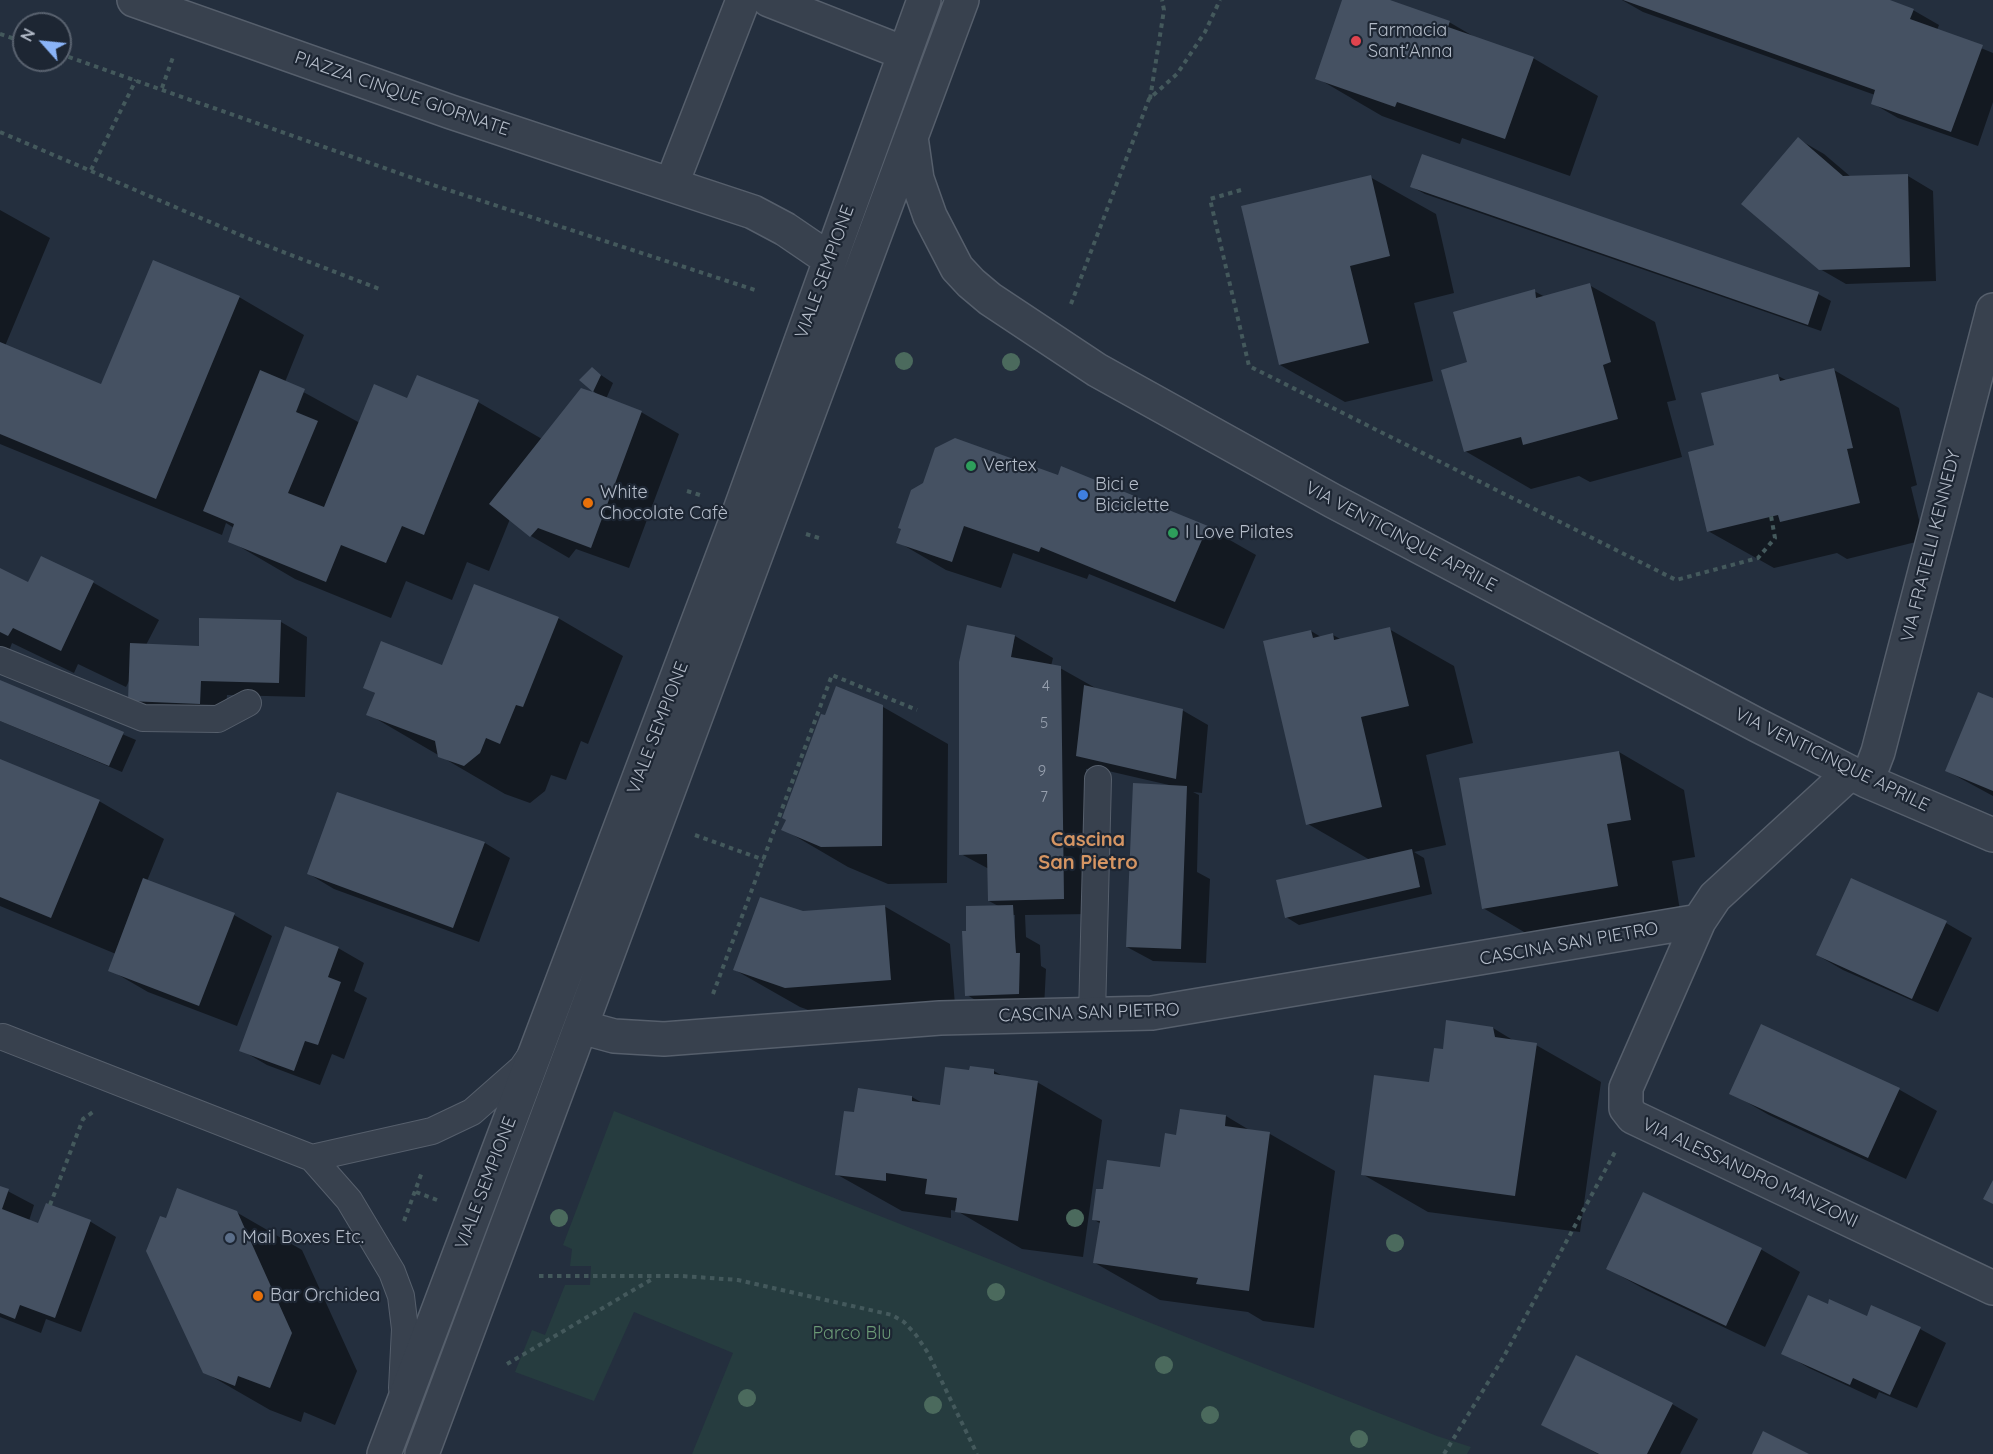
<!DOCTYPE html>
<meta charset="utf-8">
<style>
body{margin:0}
#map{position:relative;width:1993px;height:1454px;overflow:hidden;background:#242f3e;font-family:Quicksand,sans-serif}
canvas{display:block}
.north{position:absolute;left:12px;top:12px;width:60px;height:60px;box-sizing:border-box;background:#1d2633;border:2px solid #59626f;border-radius:50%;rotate:297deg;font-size:16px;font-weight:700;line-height:24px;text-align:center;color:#b4bcc9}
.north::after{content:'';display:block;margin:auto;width:21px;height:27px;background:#8ab4f8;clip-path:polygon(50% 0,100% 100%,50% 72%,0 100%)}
</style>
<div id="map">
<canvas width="1993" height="1454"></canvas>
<div class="north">N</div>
</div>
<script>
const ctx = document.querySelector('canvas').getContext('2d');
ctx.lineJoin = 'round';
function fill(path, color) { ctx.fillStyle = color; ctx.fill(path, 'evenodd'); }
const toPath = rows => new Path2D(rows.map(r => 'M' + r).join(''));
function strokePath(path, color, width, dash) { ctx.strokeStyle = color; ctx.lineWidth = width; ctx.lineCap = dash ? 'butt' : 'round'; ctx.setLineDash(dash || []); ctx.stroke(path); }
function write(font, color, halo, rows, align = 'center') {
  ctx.font = font + ' Quicksand,sans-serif'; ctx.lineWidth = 4.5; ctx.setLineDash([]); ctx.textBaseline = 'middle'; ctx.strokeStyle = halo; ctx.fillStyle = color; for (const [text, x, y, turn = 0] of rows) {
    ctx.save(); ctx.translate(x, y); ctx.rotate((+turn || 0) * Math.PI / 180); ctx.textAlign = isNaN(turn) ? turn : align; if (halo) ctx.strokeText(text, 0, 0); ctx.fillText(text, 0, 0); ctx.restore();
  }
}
const green = toPath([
 [614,1111,1437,1436,1471,1447,1467,1454,692,1454,733,1353,634,1312,594,1401,515,1372,532,1330,545,1335,565,1285,590,1285,591,1266,570,1266,572,1249,563,1245]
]);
const shadow = toPath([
 [1344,0,1386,0,1449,22,1478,39,1533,58,1598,96,1570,176,1462,138,1460,144,1382,116,1317,78],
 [1622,0,1885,0,1913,10,1939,25,1937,30,1993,53,1993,102,1978,146,1898,118,1872,103,1875,95,1643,12],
 [1798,139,1824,154,1851,177,1908,176,1933,191,1936,281,1846,284,1820,269],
 [1370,177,1436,214,1454,293,1414,303,1433,381,1345,402,1280,365],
 [1412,187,1818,294,1831,301,1821,331,1425,194],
 [0,210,50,238,5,346,102,386,239,297,304,335,285,382,360,423,408,400,478,402,542,439,600,397,581,380,592,369,613,383,606,399,641,412,679,434,629,568,576,549,569,558,531,536,510,519,489,571,467,562,452,600,406,581,391,618,295,579,230,541,234,528,226,523,222,535,0,444],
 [1589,285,1655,322,1676,400,1667,402,1682,457,1590,482,1579,476,1531,489,1465,451,1469,363,1534,291,1545,297],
 [1834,370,1899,408,1917,485,1911,487,1924,540,1847,559,1837,553,1774,568,1708,531,1715,447,1778,376,1788,381],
 [1059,477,1207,527,1256,555,1224,629,1089,574,1087,579,1013,553,1001,588,946,570,898,542],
 [42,558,94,583,159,620,146,645,200,647,281,622,307,637,305,697,227,695,225,718,155,715,129,700,130,679,126,687,78,664,74,673,12,643,9,651,0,646,0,570,29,584],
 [558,618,623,656,588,744,581,741,566,780,551,775,545,791,530,803,505,794,368,714,376,694,365,687,443,666],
 [1389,629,1454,666,1473,743,1426,755,1446,845,1414,852,1424,858,1432,894,1299,925,1286,917,1370,860,1308,824,1311,631,1321,637,1333,635,1342,640],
 [1015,636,1053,658,1051,666,1060,668,1099,690,1182,710,1208,725,1202,793,1193,792,1199,795,1197,872,1210,879,1206,963,1153,961,1127,947,1134,785,1169,785,1104,770,1086,769,1089,914,1025,915,1026,937,1040,945,1041,966,1046,969,1044,1008,992,1010,967,995,968,932,1000,907,989,901,989,869,961,854],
 [1012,915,1015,915,1015,936,1012,936],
 [0,682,136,740,122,772,0,721],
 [1993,700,1993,796,1947,771],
 [883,707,948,744,947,883,888,884,848,867,783,829],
 [1619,752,1684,790,1695,857,1672,861,1682,923,1548,946,1483,908],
 [0,760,99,801,164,839,147,881,234,915,272,936,237,1026,148,992,110,970,116,954,0,906],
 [485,843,510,858,479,942,334,889,309,874],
 [1851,880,1946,923,1972,938,1938,1012,1843,970,1817,955],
 [884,906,950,944,956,1017,851,1025,800,1007,735,970,803,912],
 [338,948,364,963,354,991,367,998,344,1059,332,1054,320,1085,267,1065,241,1050],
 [1762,1026,1900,1090,1937,1111,1906,1179,1769,1115,1731,1093],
 [1493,1028,1516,1042,1536,1045,1601,1082,1580,1232,1428,1212,1362,1174,1430,1084,1444,1051],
 [994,1071,1006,1078,1037,1082,1102,1120,1083,1257,1022,1249,957,1211,951,1210,951,1218,902,1211,836,1174,855,1114,912,1097,924,1104,941,1107,970,1072],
 [1226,1116,1251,1131,1270,1134,1335,1171,1314,1328,1263,1321,1248,1312,1160,1300,1095,1263,1101,1224,1093,1219,1104,1191,1162,1169,1177,1137],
 [0,1187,34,1205,29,1221,39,1225,47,1205,91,1222,116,1237,81,1332,46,1319,41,1333,0,1317],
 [1644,1194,1762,1250,1800,1272,1765,1347,1646,1290,1608,1269],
 [236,1212,302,1250,357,1371,335,1425,304,1412,301,1422,270,1410,204,1372,167,1220],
 [1868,1318,1920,1329,1946,1343,1917,1408,1879,1392,1876,1399,1809,1368,1783,1353],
 [1672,1404,1698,1419,1680,1454,1598,1454,1543,1424]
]);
const building = toPath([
 [1342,0,1390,0,1450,21,1448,27,1534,57,1505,139,1397,102,1395,107,1315,79],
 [1623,0,1890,0,1914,9,1910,19,1983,45,1951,132,1871,104,1875,90],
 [1798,137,1843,176,1908,174,1910,267,1819,270,1741,204],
 [1422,154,1819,292,1808,325,1410,187],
 [1371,175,1390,256,1350,266,1369,343,1279,365,1241,206],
 [153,260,240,296,156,499,0,434,0,342,101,384],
 [1590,283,1611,362,1603,365,1618,419,1523,445,1521,437,1464,452,1441,370,1467,362,1453,312,1535,289,1536,298],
 [592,367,601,375,593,392,642,411,591,548,538,528,530,537,489,504,581,388,593,392,579,380],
 [1834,368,1853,448,1847,449,1860,503,1780,522,1778,515,1707,532,1688,452,1714,445,1701,393,1778,374,1780,381],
 [260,370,305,389,296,412,318,421,288,493,324,507,374,384,407,398,417,375,479,400,424,535,402,526,386,563,341,545,326,582,228,542,234,524,203,511],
 [955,438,1058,475,1061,466,1208,526,1175,602,1041,547,1039,552,964,526,952,562,896,543,901,529,898,528,911,490,923,483,935,448],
 [41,556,94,581,61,651,13,628,8,636,0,632,0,568,28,582],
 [474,584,559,617,523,707,516,705,500,744,486,738,480,753,464,766,438,757,435,741,366,715,375,693,363,688,381,641,442,665],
 [199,618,281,620,279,683,201,681,200,704,128,701,130,643,199,646],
 [967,625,1015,635,1011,657,1061,666,1064,899,988,901,987,854,959,855,959,662],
 [1390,627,1409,706,1361,717,1382,807,1306,825,1263,641,1311,630,1313,638,1333,633,1334,640],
 [0,680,124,732,109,766,0,721],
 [1084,685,1183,709,1176,779,1076,756],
 [836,686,883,705,882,846,821,847,781,830,786,820,782,818,821,714,825,715],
 [1978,692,1993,698,1993,791,1945,771],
 [1619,751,1631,820,1607,824,1618,886,1482,909,1459,778],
 [0,759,100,800,51,918,0,897],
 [1133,783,1187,786,1181,949,1126,947],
 [337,792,485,842,453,928,307,874],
 [1412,849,1420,887,1285,918,1276,880],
 [143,878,235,913,199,1006,108,971],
 [1851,878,1947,921,1912,999,1816,955],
 [760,897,803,911,885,905,891,980,785,988,733,970],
 [1013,905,1016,953,1020,953,1019,994,965,996,962,931,966,931,966,906],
 [285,926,339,947,328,977,341,982,318,1045,305,1041,294,1071,239,1051],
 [1446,1020,1493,1027,1495,1037,1537,1043,1515,1196,1361,1175,1374,1075,1429,1082,1434,1048,1443,1049],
 [1761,1024,1900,1088,1868,1158,1729,1094],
 [970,1066,994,1069,994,1074,1038,1081,1018,1221,955,1212,957,1198,925,1194,927,1179,886,1173,886,1181,835,1175,844,1111,854,1112,858,1088,912,1096,912,1101,940,1105,945,1067,969,1070],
 [1180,1109,1226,1115,1225,1126,1270,1132,1249,1291,1196,1284,1198,1278,1093,1263,1100,1221,1092,1220,1096,1189,1103,1189,1107,1160,1160,1167,1165,1133,1176,1135],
 [1993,1180,1993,1204,1983,1199],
 [0,1186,9,1189,2,1209,38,1223,46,1203,91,1220,55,1318,20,1305,15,1319,0,1313],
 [177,1188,237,1211,292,1333,270,1388,238,1376,235,1386,203,1373,146,1251,160,1216,166,1218],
 [1643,1192,1762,1248,1726,1326,1606,1269],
 [1808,1295,1828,1304,1829,1299,1867,1316,1871,1305,1921,1327,1890,1395,1853,1378,1850,1385,1781,1354],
 [1576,1355,1673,1403,1647,1454,1599,1454,1541,1425],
 [1763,1431,1809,1454,1752,1454]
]);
const path = toPath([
 [0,34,24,42],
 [60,54,424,182,758,291],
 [162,88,173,57],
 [1150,99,1164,10,1162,0],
 [0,132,252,240,382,290],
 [91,170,136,80],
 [1241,190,1210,199,1249,366,1676,580,1758,558,1775,538,1771,516],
 [1071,304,1149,99,1177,74,1205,32,1220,0],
 [687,491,703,496],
 [806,534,819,538],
 [695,835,764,860],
 [713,994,832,675,917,710],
 [416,1192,437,1200],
 [50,1205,83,1119,93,1112],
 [404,1221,422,1172],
 [539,1276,682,1276,738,1280,892,1315,904,1322,916,1335,928,1353,977,1454],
 [507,1364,654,1278],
 [1444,1454,1503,1358,1615,1152]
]);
const service = toPath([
 [0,660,143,718,218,719,248,703],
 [1092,1015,1098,779],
 [3,1037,312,1158,349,1200,392,1272,401,1296,405,1329,402,1388],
 [312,1158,432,1131,472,1112,522,1068,531,1055]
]);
const minor = toPath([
 [134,0,451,112,753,212,785,229,829,259],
 [769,0,904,53],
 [911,137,917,179,930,216,957,268,971,283,990,299,1097,370,1333,501,1757,725,1867,781,1993,835],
 [672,183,743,0],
 [1850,773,1715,897,1699,921,1626,1088,1626,1108,1633,1117,1993,1288],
 [1867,781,1878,752,1993,310],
 [581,1027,614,1036,664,1039,940,1018,1152,1013,1699,921],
 [384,1454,740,510,924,0],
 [422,1454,962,0]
]);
const trees = [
 [904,361],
 [1011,362],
 [559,1218],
 [1075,1218],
 [1395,1243],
 [996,1292],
 [1164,1365],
 [747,1398],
 [933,1405],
 [1210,1415],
 [1359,1439]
];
const markers = [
 [1356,41,6,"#e0444e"],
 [971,466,6,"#2e9e5b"],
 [1083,495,6,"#3f7fe0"],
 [588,503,6,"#e8710a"],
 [1173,533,6,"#2e9e5b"],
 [230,1238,6,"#5c6f8a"],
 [258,1296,6,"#e8710a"]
];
const numberNames = [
 ["4",1046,686],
 ["5",1044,723],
 ["9",1042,771],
 ["7",1044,797]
];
const poiNames = [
 ["Farmacia",1368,31],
 ["Sant'Anna",1368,52],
 ["Vertex",983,466],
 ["Bici e",1095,485],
 ["Biciclette",1095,506],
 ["White",600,493],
 ["Chocolate Cafè",600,514],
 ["I Love Pilates",1185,533],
 ["Mail Boxes Etc.",242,1238],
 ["Bar Orchidea",270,1296]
];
const streetNames = [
 ["PIAZZA CINQUE GIORNATE",402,94,19],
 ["VIALE SEMPIONE",825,272,-70],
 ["VIA VENTICINQUE APRILE",1401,537,28],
 ["VIA FRATELLI KENNEDY",1931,546,-76],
 ["VIALE SEMPIONE",658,728,-69],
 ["VIA VENTICINQUE APRILE",1832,760,26],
 ["CASCINA SAN PIETRO",1569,944,-10],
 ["CASCINA SAN PIETRO",1089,1013,-2],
 ["VIA ALESSANDRO MANZONI",1750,1173,25],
 ["VIALE SEMPIONE",486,1183,-69]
];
const parkNames = [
 ["Parco Blu",852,1334]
];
const neighbourhoodNames = [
 ["Cascina",1088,840],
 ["San Pietro",1088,863]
];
fill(green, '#263c3f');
fill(shadow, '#0007');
fill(building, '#455162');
strokePath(service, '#565f6c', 28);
strokePath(minor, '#565f6c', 36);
strokePath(path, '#44595c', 4, [4.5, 4.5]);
strokePath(service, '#38414e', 26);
strokePath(minor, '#38414e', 33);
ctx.fillStyle = '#4b6a5d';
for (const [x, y] of trees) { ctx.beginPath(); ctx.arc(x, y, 9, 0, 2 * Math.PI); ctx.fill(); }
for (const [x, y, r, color] of markers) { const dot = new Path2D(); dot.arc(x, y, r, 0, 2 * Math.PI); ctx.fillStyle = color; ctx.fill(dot); strokePath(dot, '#1d2633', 2); }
write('15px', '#98a1af', null, numberNames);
write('18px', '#b4bcc9', '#1d2633', poiNames, 'left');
write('18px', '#b4bcc9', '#1d2633', streetNames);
write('18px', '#6b9a76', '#1d2633', parkNames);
write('bold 20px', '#d59563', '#1d2633', neighbourhoodNames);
</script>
